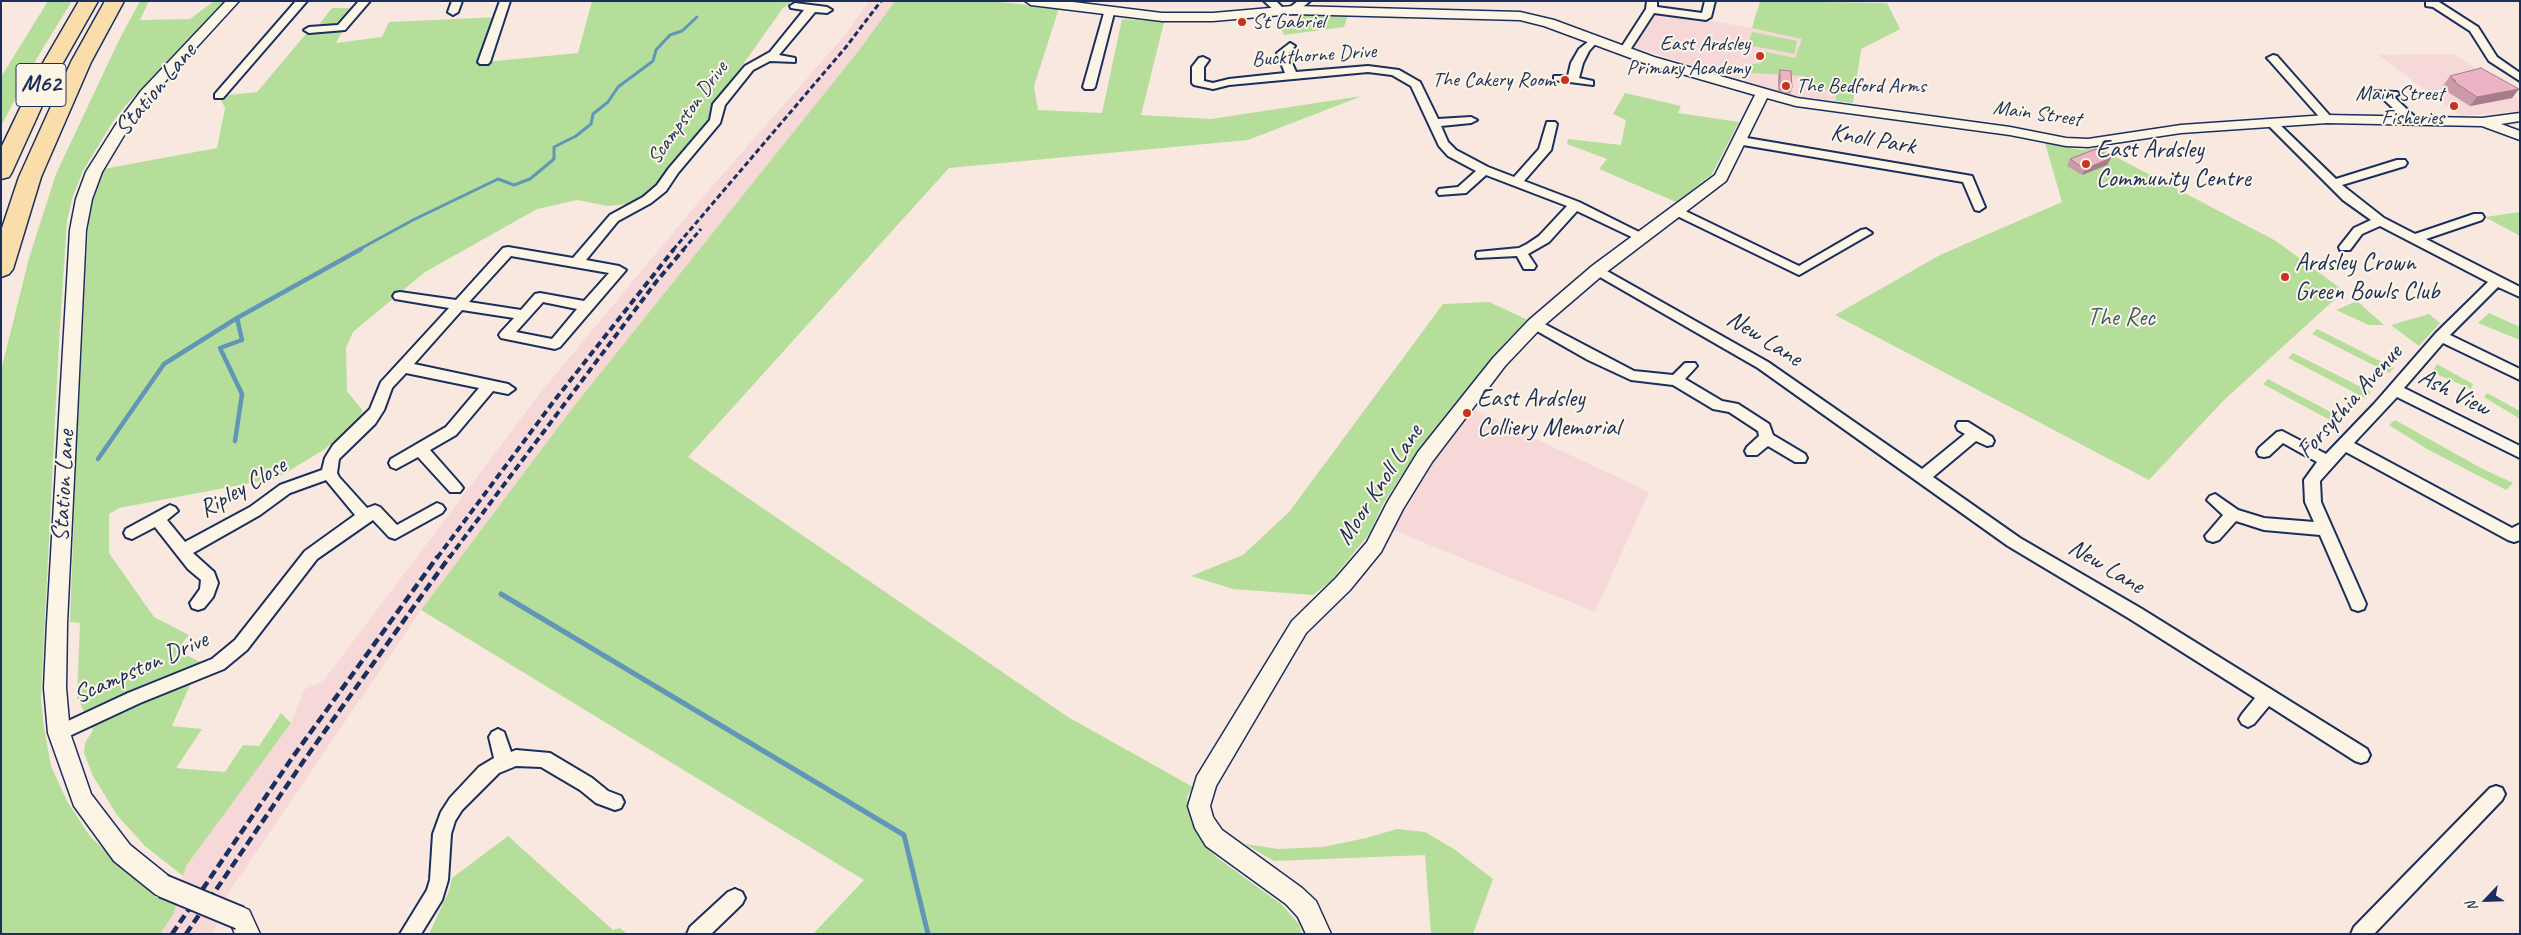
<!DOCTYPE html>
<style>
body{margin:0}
#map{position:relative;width:2521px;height:935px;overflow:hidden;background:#f9e8df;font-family:Caveat,sans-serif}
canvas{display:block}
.frame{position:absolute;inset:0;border:2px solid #1b2f5e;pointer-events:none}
.north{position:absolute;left:2461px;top:875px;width:50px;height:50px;-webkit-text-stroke:4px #fcf5e5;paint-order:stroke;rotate:246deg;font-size:14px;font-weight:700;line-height:20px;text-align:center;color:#1b2f5e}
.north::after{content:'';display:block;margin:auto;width:18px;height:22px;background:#1b2f5e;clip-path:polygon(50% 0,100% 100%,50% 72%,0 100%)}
</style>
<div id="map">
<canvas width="2521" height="935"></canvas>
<div class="frame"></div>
<div class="north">N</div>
</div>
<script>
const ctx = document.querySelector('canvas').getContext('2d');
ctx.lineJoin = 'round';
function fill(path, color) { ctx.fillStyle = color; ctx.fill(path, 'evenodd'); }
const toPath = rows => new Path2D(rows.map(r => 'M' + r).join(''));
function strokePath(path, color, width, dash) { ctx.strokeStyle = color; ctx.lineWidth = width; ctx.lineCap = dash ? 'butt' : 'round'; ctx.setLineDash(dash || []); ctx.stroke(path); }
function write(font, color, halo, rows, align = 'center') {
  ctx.font = font + ' Caveat,sans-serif'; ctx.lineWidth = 4; ctx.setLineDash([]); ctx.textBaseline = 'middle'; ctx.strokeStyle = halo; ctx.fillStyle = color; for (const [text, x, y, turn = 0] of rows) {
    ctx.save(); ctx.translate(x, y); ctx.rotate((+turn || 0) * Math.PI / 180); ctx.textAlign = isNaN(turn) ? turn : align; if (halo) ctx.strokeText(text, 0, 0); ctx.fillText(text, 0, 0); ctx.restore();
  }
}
const built = toPath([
 [869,1,895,1,860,49,574,406,421,610,227,895,213,934,160,934,174,913,185,866,291,723,305,689,320,683,327,676,541,392,702,198,845,35],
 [1760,1,1887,3,1900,29,1861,49,1853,103,1778,94,1720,77,1721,74,1636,48,1636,43,1657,12,1752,28],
 [2455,54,2520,100,2520,111,2460,116,2379,55],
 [1474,410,1649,492,1595,612,1393,530,1428,469]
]);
const green = toPath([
 [48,1,72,1,37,58,1,126,1,77],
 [140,1,149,1,140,20,190,19,214,1,224,1,126,105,112,123,83,171,73,196,67,220,59,342,41,698,44,728,51,766,67,801,89,835,121,867,176,904,174,913,160,934,1,934,1,370,29,258,56,174,119,40],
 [592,1,792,1,783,8,727,87,714,101,712,117,649,194,628,204,608,206,577,200,537,209,425,272,353,332,346,348,347,391,363,411,355,422,325,449,277,478,119,508,109,514,109,553,154,617,189,635,177,650,200,662,172,726,202,729,176,768,225,772,243,745,259,746,281,713,291,723,186,866,183,876,145,846,117,815,93,776,84,753,85,743,93,730,77,697,80,623,70,622,76,460,88,230,90,211,99,178,103,170,109,168,217,148,225,108,219,96,257,92,306,34,342,32,336,43,382,37,389,22,500,17,485,62,578,53],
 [895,1,989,1,1059,8,1034,86,1038,110,1102,113,1122,19,1164,22,1141,115,1211,119,1362,96,1248,140,949,168,688,457,1068,717,1193,787,1187,797,1191,818,1200,838,1216,857,1281,904,1299,924,1302,934,813,934,864,880,421,610,574,406,860,49],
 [1760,1,1887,3,1900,29,1861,49,1853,103,1836,101,1835,91,1808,86,1805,76,1751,73,1752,64,1761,63,1766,52,1795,58,1802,39,1752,28],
 [332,8,349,8,352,10,338,27,317,27],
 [1298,14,1348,15,1344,27,1284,35,1279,23,1297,19],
 [1752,32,1797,41,1794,54,1748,45],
 [1625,93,1681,106,1678,113,1739,122,1712,174,1676,202,1599,169,1607,159,1567,144,1568,139,1621,145,1626,120,1613,114],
 [2045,143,2082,150,2099,148,2276,241,2344,291,2223,401,2149,480,1835,315,1940,255,2062,202],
 [2520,212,2520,236,2485,217],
 [2357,301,2384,325,2369,325,2336,310],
 [1489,302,1530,321,1510,337,1400,478,1383,504,1369,534,1331,581,1313,595,1233,589,1191,576,1243,555,1289,512,1443,304],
 [2489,313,2520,327,2520,340,2478,323],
 [2429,314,2440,323,2419,346,2391,325],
 [2317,329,2394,368,2389,373,2312,334],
 [2293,353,2371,392,2365,398,2288,358],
 [2437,364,2473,384,2471,389,2432,372],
 [2268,379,2344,419,2339,425,2263,384],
 [2487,393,2520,411,2520,419,2484,397],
 [2395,420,2481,468,2513,483,2506,490,2427,449,2389,425],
 [1397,829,1425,832,1454,849,1493,879,1473,934,1431,934,1425,855,1274,861,1245,844,1278,849,1323,847,1366,838],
 [508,836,613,930,620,928,627,934,429,934,449,891,452,878]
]);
const streamFar2 = toPath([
 [358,250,413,220,498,179,514,185,530,179,554,159,554,147,576,136,591,124,593,114,608,102,618,87,653,61,656,50,670,35,682,31,697,17]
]);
const streamFar1 = toPath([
 [235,441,242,394,220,348,242,340,237,318],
 [98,459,164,364,237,318,361,249]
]);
const stream = toPath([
 [501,594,904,835,928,934]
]);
const minor = toPath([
 [296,1,307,1,223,98,215,98,215,94,296,1],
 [359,1,370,1,345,30,309,33,304,30,309,27,338,25,359,1],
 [452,1,462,1,458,12,453,15,448,12,452,1],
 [500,1,510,1,490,62,488,64,480,64,478,62,500,1],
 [1264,1,1276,1,1285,10,1280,13,1276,12,1264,1],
 [1298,1,1310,1,1297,12,1289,12,1289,8,1298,1],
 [1647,1,1657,1,1657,7,1702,13,1705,1,1715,1,1711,17,1706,20,1654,13,1628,53,1620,53,1619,51,1646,9,1647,1],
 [2426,2,2439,2,2478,27,2497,57,2520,73,2520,81,2489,61,2470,31,2433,7,2426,6,2426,2],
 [795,3,827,7,832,10,827,13,815,12,779,55,795,58,795,62,770,61,753,70,725,105,720,123,678,173,666,191,651,203,618,221,586,260,619,266,626,270,560,347,555,349,501,338,499,335,501,332,514,318,462,310,414,364,508,384,515,389,508,394,493,391,456,435,430,450,460,484,463,488,460,492,450,492,418,457,396,469,391,467,389,463,391,459,446,427,479,388,406,373,392,388,384,410,375,424,339,459,337,473,339,477,367,508,375,505,380,507,397,525,437,503,442,505,445,509,442,513,395,539,389,537,373,520,317,559,247,650,224,669,140,703,65,738,59,741,53,738,50,733,53,728,128,693,212,659,235,640,305,551,355,515,326,480,290,493,260,515,193,553,214,572,218,583,213,597,204,608,198,610,192,608,190,603,200,589,201,580,188,569,155,527,132,539,126,537,124,533,126,529,170,505,175,507,178,511,167,520,185,542,250,507,280,485,322,470,325,458,333,445,370,409,381,382,449,308,395,299,393,296,395,293,400,292,456,300,503,248,508,247,573,258,610,215,643,197,657,185,669,168,710,120,713,104,745,66,770,52,804,10,791,8,790,6,795,3],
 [511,256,609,273,584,301,540,293,535,294,521,310,469,302,511,256],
 [543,302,577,309,552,339,516,332,543,302],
 [1109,10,1114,13,1095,87,1093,89,1085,89,1083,87,1104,13,1109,10],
 [1594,37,1599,40,1589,51,1583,63,1579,78,1593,81,1593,85,1554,80,1554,76,1568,76,1571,63,1579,49,1594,37],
 [1290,43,1295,46,1288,54,1296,72,1368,66,1399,70,1420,82,1438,119,1471,117,1477,120,1471,123,1441,126,1448,142,1456,150,1488,167,1514,177,1539,149,1547,122,1555,122,1557,124,1551,150,1524,181,1579,202,1647,236,1646,239,1636,239,1577,211,1549,242,1528,254,1536,266,1534,269,1524,269,1517,256,1477,258,1476,255,1477,252,1519,248,1527,244,1539,236,1567,206,1486,175,1466,193,1439,195,1437,192,1439,189,1458,187,1476,171,1448,156,1439,146,1411,86,1392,75,1368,72,1229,85,1213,89,1194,85,1192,83,1192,67,1199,58,1203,57,1209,60,1204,67,1204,81,1213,83,1229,79,1285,73,1277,53,1290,43],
 [2273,55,2277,56,2331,117,2331,121,2323,121,2269,60,2267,58,2273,55],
 [2365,91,2397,92,2399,94,2394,97,2417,119,2411,122,2407,121,2381,97,2361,96,2361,92,2365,91],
 [2273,120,2277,122,2336,179,2397,160,2405,160,2407,163,2405,166,2342,185,2384,218,2415,234,2474,214,2482,214,2484,217,2482,220,2426,239,2520,287,2520,297,2498,287,2450,335,2520,369,2520,380,2443,343,2404,388,2520,446,2520,458,2397,397,2354,443,2512,528,2520,524,2520,540,2514,542,2508,540,2346,452,2320,481,2321,502,2366,604,2364,609,2358,611,2352,609,2350,604,2320,535,2264,530,2236,521,2219,540,2213,542,2207,540,2205,536,2223,515,2207,500,2210,496,2215,494,2238,510,2264,518,2314,522,2305,502,2304,480,2317,462,2283,443,2269,456,2264,457,2259,456,2257,452,2259,448,2277,432,2282,431,2326,454,2374,404,2436,333,2488,282,2380,226,2362,234,2350,250,2340,250,2339,247,2354,228,2371,220,2343,200,2269,126,2269,122,2273,120],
 [1741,137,1972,176,1985,207,1979,211,1975,210,1963,182,1737,144,1735,141,1741,137],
 [1677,207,1799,266,1861,230,1866,229,1872,233,1799,275,1673,214,1671,211,1677,207],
 [1598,266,1768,362,1922,469,1965,434,1958,430,1956,426,1958,422,1968,422,1992,437,1994,441,1992,445,1987,446,1976,441,1933,477,2020,538,2142,609,2367,749,2370,755,2367,761,2361,763,2355,761,2269,706,2254,724,2248,727,2242,724,2239,719,2242,714,2255,698,2130,619,2008,546,1758,368,1593,273,1591,270,1593,267,1598,266],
 [1535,319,1634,371,1673,375,1685,363,1695,363,1697,366,1685,379,1722,401,1738,404,1769,424,1773,435,1805,454,1807,458,1805,462,1795,462,1768,446,1757,455,1747,455,1745,451,1747,447,1759,436,1758,431,1729,412,1713,409,1673,385,1631,380,1588,360,1530,327,1528,324,1530,321,1535,319],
 [498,729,504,732,511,752,516,750,550,753,592,778,608,791,621,796,624,802,621,808,615,810,596,803,580,790,541,767,516,766,499,773,462,810,455,821,451,834,448,880,442,900,421,934,400,934,427,890,430,880,433,834,441,812,450,798,479,767,494,758,489,737,492,732,498,729],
 [2496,786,2502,788,2505,794,2502,800,2374,934,2351,934,2354,927,2490,788,2496,786],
 [735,889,742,892,745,898,742,904,711,934,687,934,690,927,728,892,735,889]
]);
const tertiary = toPath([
 [226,1,239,1,151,97,129,127,102,172,92,199,86,230,67,623,66,688,70,733,91,794,130,845,171,878,175,886,171,894,163,897,155,894,114,861,74,806,48,733,44,688,47,623,70,230,76,199,86,172,115,126,141,91,226,1],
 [1025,1,1065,1,1162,13,1213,13,1293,6,1520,12,1554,20,1654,57,1797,98,2010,127,2066,138,2088,139,2181,125,2327,115,2482,118,2520,113,2520,121,2501,124,2520,131,2520,140,2482,126,2327,123,2181,133,2088,147,2066,146,2010,135,1796,106,1767,98,1726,181,1604,274,1541,328,1505,366,1432,462,1403,509,1381,552,1350,590,1306,633,1216,786,1210,806,1213,817,1222,830,1302,888,1316,901,1331,934,1306,934,1298,917,1286,904,1206,846,1195,828,1188,806,1197,776,1292,621,1336,578,1367,542,1388,501,1418,452,1493,358,1529,320,1592,266,1715,175,1755,95,1644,63,1544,26,1520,20,1293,14,1213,21,1162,21,1031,5,1025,1],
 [240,906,249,910,260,934,235,934,228,918,231,910,240,906]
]);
const motorway = toPath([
 [79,1,98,1,56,75,12,172,9,177,1,179,1,148,36,75,79,1],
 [105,1,124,1,91,62,41,177,13,269,9,274,1,277,1,231,19,177,71,62,105,1]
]);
const railFar2 = toPath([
 [673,250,846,47,881,1],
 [683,250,701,229]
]);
const railFar1 = toPath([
 [437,558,554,401,674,249],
 [449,558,656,282,684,249]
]);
const rail = toPath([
 [172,934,292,758,438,556],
 [186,934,305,759,450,556]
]);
const tertiaryBridge = toPath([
 [163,886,240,918]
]);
const wall = toPath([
 [1780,70,1792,88,1790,94,1778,91,1778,76],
 [2450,76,2519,89,2512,98,2470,106,2446,91,2448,89,2443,86],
 [2111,158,2107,165,2082,175,2067,166,2070,159]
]);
const shadedWall = toPath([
 [2519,89,2512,98,2470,106,2477,97],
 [2111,158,2107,165,2082,175,2085,169]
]);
const building = toPath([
 [2481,68,2519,89,2477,97,2453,81,2456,81,2450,76,2481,68],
 [1780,70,1791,71,1792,88,1780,84,1780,70],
 [2096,149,2111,158,2085,169,2070,159,2096,149]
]);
const markers = [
 [1242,22,5,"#c8321e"],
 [1760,56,5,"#c8321e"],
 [1565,80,5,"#c8321e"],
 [1786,86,5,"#c8321e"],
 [2454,106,5,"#c8321e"],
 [2086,164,5,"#c8321e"],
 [2285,277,5,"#c8321e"],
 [1467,413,5,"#c8321e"]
];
const farPoinames = [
 ["St Gabriel",1252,22,"left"],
 ["East Ardsley",1750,44],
 ["Primary Academy",1750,68],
 ["The Cakery Room",1555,80],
 ["The Bedford Arms",1796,86,"left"],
 ["Main Street",2444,94],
 ["Fisheries",2444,118]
];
const farStreetnames = [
 ["Buckthorne Drive",1314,56,-4],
 ["Scampston Drive",688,113,-54],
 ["Main Street",2037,114,8]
];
const shields = [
 [41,85,50]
];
const shieldNames = [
 ["M62",41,85]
];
const streetNames = [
 ["Station Lane",156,90,-50],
 ["Knoll Park",1873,140,10],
 ["New Lane",1764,339,32],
 ["Ash View",2454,393,27],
 ["Forsythia Avenue",2350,402,-48],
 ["Moor Knoll Lane",1380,485,-57],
 ["Station Lane",64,486,-87],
 ["Ripley Close",243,488,-30],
 ["New Lane",2106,567,31],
 ["Scampston Drive",141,668,-24]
];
const poiNames = [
 ["East Ardsley",2096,150],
 ["Community Centre",2096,179],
 ["Ardsley Crown",2295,263],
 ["Green Bowls Club",2295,292],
 ["East Ardsley",1477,399],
 ["Colliery Memorial",1477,428]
];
const parkNames = [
 ["The Rec",2121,318]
];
fill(built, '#f5d8d7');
fill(green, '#b5de9b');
strokePath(streamFar2, '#6296b7', 3);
strokePath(streamFar1, '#6296b7', 4.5);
strokePath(stream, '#6296b7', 5);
strokePath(minor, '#1b2f5e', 4);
strokePath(tertiary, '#1b2f5e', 3);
strokePath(motorway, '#1b2f5e', 3);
fill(minor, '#fcf5e5');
fill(tertiary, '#fcf5e5');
fill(motorway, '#f9deab');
strokePath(railFar2, '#1b2f5e', 3, [5.5, 3]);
strokePath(railFar1, '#1b2f5e', 4, [7, 4]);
strokePath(rail, '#1b2f5e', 4.5, [9, 4.5]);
strokePath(tertiaryBridge, '#1b2f5e', 26, []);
strokePath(tertiaryBridge, '#fcf5e5', 22);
fill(wall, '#cb9aa9');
fill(shadedWall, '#a57d8a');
fill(building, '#ecb3c5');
strokePath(building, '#a57d8a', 1);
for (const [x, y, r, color] of markers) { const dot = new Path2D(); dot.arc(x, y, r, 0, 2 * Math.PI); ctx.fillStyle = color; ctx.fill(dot); strokePath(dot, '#fcf5e5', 2); }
write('21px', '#1b2f5e', '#fcf5e5', farPoinames, 'right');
write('21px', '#1b2f5e', '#fcf5e5', farStreetnames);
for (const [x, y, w] of shields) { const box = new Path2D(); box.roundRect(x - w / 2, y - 21.5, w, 43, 4); ctx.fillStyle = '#fcf5e5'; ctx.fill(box); strokePath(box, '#1b2f5e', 1); }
write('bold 24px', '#1b2f5e', null, shieldNames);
write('25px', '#1b2f5e', '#fcf5e5', streetNames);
write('25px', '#1b2f5e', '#fcf5e5', poiNames, 'left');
write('25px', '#425b6d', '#fcf5e5', parkNames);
</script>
